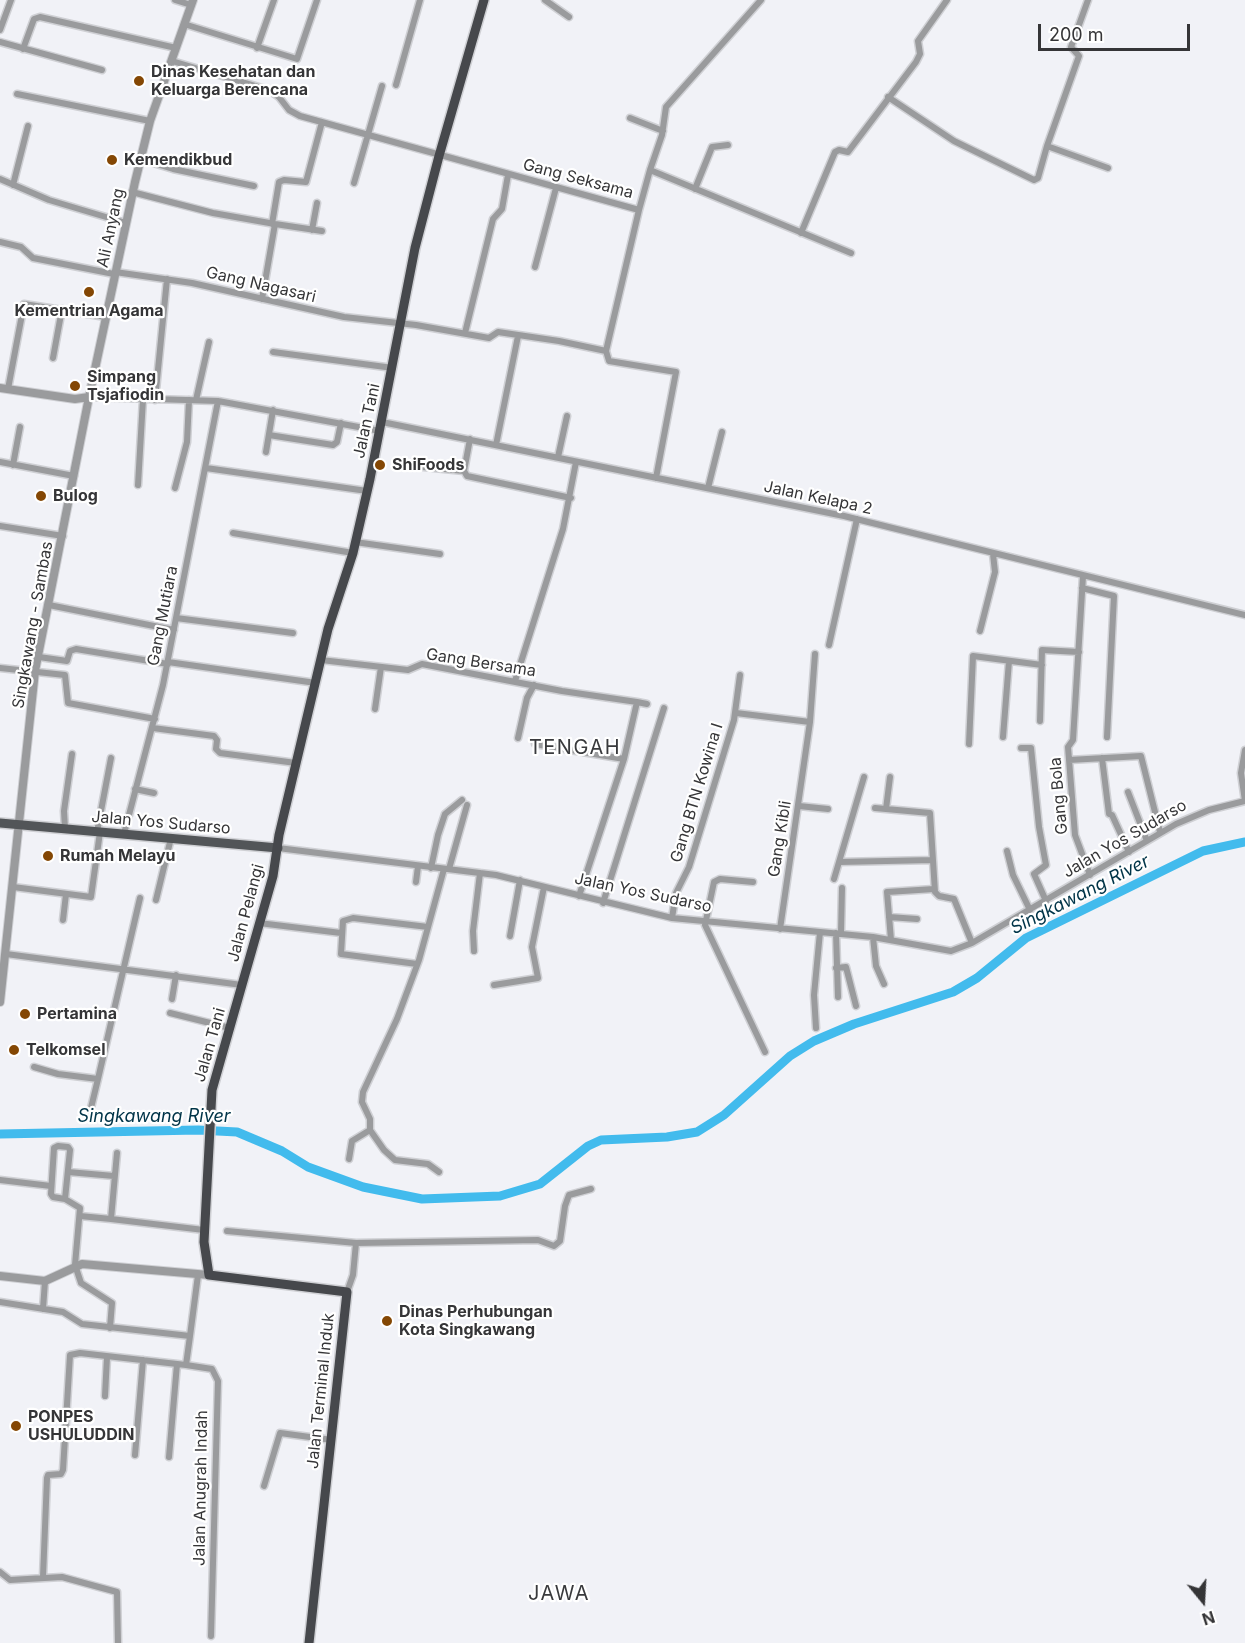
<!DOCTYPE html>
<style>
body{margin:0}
#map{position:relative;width:1245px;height:1643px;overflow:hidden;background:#f1f2f7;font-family:Inter,sans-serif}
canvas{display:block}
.north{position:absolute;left:1173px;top:1571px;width:60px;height:60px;-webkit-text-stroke:4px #fff;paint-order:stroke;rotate:162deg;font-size:16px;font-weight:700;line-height:24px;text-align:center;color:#353537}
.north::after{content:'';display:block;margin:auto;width:21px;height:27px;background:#353537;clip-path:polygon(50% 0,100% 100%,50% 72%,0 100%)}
.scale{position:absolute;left:1038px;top:24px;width:152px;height:27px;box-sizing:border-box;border:3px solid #353537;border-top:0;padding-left:8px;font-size:18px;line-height:21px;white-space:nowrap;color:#353537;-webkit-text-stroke:4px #fff;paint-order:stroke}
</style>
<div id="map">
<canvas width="1245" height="1643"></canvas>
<div class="north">N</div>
<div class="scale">200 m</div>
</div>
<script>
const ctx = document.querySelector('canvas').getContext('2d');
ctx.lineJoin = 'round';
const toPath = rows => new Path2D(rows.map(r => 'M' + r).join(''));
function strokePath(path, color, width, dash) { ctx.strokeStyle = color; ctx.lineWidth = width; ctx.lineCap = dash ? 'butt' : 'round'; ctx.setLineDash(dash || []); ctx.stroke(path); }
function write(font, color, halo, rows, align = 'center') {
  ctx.font = font + ' Inter,sans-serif'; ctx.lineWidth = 4.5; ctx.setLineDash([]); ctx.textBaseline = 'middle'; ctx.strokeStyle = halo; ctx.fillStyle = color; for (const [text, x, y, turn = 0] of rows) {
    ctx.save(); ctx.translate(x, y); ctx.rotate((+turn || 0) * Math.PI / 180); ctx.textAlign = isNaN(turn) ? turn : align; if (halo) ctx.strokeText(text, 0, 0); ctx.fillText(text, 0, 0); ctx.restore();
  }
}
const river = toPath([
 [0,1134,198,1130,237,1132,282,1151,308,1167,363,1187,422,1199,500,1196,540,1184,588,1146,601,1140,667,1137,697,1132,724,1115,790,1056,814,1041,854,1024,953,992,977,978,1026,938,1203,851,1245,842]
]);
const minor = toPath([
 [175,0,191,5],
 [545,0,569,17],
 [761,0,666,107,662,135,650,170,851,253],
 [1088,0,1071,47,1079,56,1047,146,1108,168],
 [184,24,297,59,317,0],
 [0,30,11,0],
 [0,42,102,70],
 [257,48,274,0],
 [23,49,34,19,40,17,176,48],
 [172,61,269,90,279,97,289,110,300,116,639,210,606,351],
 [396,85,420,0],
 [17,94,150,121],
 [888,97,954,141,1034,180,1038,178,1047,146],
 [630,118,663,131],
 [140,159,173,169,254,186],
 [0,179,49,200,126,223],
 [354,183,382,86],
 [13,185,28,126],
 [695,189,712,147,728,145],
 [132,192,213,213,275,224,262,299],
 [639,210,650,170],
 [272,224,279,182,284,180,306,182,322,122],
 [275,224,322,231],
 [312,230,317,203],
 [801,233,835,152,839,150,848,152,916,62,920,54,918,41,947,0],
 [0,242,21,247,33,258,114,274],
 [535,267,556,188],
 [115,272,192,283,344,317,416,325,489,338,498,332,559,341,606,351,609,361,676,372,656,478],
 [465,333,493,219,502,209,508,175],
 [273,352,393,368],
 [53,358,62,309],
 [8,389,24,304,106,317],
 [89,397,218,401,380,431],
 [155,400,167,279],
 [196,400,209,342],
 [382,422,844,516,1245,615],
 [269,435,333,445,337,442,341,423],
 [470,439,464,471,467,476,571,498],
 [496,445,518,336],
 [266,452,273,410],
 [558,457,567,416],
 [0,462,74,476],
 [13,465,20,427],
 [414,466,464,471],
 [206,468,367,491],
 [138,485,143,399],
 [175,488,187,442,189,400],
 [708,488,722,432],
 [0,526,63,536],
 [233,533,353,553],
 [355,542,440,554],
 [1083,576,1073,740,1068,747,1075,835,1090,875],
 [1082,588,1114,596,1107,737],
 [49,605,174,630],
 [176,618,293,633],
 [980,631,995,572,993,554],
 [829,645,857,519],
 [39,657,67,661,70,651,76,649,168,664],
 [321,660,408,670,422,664,562,691,637,702],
 [168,662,316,683],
 [0,668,65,675,68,703,155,719],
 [515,681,563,529,576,462],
 [375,709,381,667],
 [736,713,810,722],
 [1040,721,1042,650,1079,652],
 [153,728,214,736,217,740,216,749,220,753,296,763],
 [1003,737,1009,661],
 [518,738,527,698,534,685],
 [535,744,624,759],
 [969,744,973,656,1042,665],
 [1021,748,1031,748,1039,827,1046,865,1034,874,1046,901],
 [1102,758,1109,814,1112,815,1129,852],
 [1069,760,1141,756,1160,832],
 [135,789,154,793],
 [1128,792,1147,841],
 [1245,801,1241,773,1245,750],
 [799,806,828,809],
 [875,808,930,813,935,892,939,896,954,899,972,943],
 [886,809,890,777],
 [65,829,64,811,72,754],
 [97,832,111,758],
 [124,834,163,685,218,401],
 [278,848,496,875,672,918,873,937,951,951,972,943,1176,824,1209,810,1245,801],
 [1007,851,1013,875,1030,910],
 [839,862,933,860],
 [431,868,438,835,445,814,462,800],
 [449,869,467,805],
 [834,879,864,777],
 [416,882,418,866],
 [753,882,720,879,714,882,705,925,765,1052],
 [13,887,91,897,100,832],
 [579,896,624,759,637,702,647,704],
 [156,900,171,838],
 [603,903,664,708],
 [889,917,917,919],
 [672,918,676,893,689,867,734,720,740,675],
 [63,920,66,894],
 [259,923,341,933],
 [780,929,810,722,815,654],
 [836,933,838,997],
 [841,933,842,888],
 [510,936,520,880],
 [873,937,876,966,884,984],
 [891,940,887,892,934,889],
 [474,951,473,931,480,873],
 [6,954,242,985],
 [417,964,341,954,343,921,353,918,428,927],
 [836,968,846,967,856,1006],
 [494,985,538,978,532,947,544,887],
 [172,999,176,975],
 [170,1013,230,1028],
 [816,1028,814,995,820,932],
 [34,1067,58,1074,98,1079,140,898],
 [90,1112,98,1079],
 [370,1130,384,1150,395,1160,428,1164,439,1172],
 [349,1159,352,1141,370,1130,370,1119,362,1102,363,1092,397,1019,419,960,444,869],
 [68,1172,114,1176],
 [0,1180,51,1186],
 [65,1199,53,1197,51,1194,54,1148,58,1146,68,1147,70,1150,65,1199,80,1208,75,1265,81,1283,112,1303,110,1328],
 [80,1216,111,1219,117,1153],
 [111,1219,204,1230],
 [227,1231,356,1243],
 [347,1292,353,1275,356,1243,538,1240,554,1246,560,1241,565,1206,569,1195,591,1189],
 [0,1302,63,1312,82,1324,190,1336,198,1275],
 [43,1309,45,1281],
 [186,1365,212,1369,218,1381,211,1636],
 [105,1396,107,1357],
 [135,1455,143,1360],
 [169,1457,177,1364],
 [264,1486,280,1433,332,1440],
 [0,1572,10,1580,62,1577,117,1592,118,1643],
 [43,1577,47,1478,48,1475,61,1474,63,1470,70,1355,80,1353,186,1365,190,1336]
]);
const tertiary = toPath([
 [0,388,75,399,89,397],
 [0,1002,35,671,89,397,135,182,150,121,193,0],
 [0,1276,45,1281,82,1264,209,1275]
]);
const primary = toPath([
 [0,823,278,848]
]);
const trunk = toPath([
 [309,1643,347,1292,209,1275,204,1242,212,1090,273,876,279,835,328,629,353,553,370,479,415,248,439,156,484,0]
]);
const markers = [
 [139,81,6,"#844704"],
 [112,160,6,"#844704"],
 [89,292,6,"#844704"],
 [75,386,6,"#844704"],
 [380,465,6,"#844704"],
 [41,496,6,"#844704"],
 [48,856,6,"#844704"],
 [25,1014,6,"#844704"],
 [14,1050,6,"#844704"],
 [387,1321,6,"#844704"],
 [16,1426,6,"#844704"]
];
const poiNames = [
 ["Dinas Kesehatan dan",151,72],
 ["Keluarga Berencana",151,90],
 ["Kemendikbud",124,160],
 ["Kementrian Agama",89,311,"center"],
 ["Simpang",87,377],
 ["Tsjafiodin",87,395],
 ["ShiFoods",392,465],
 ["Bulog",53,496],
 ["Rumah Melayu",60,856],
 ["Pertamina",37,1014],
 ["Telkomsel",26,1050],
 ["Dinas Perhubungan",399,1312],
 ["Kota Singkawang",399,1330],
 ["PONPES",28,1417],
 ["USHULUDDIN",28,1435]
];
const streetNames = [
 ["Gang Seksama",578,179,15],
 ["Ali Anyang",111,228,-78],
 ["Gang Nagasari",261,285,13],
 ["Jalan Tani",367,421,-78],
 ["Jalan Kelapa 2",818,498,12],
 ["Gang Mutiara",163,616,-79],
 ["Singkawang - Sambas",33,625,-80],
 ["Gang Bersama",481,663,9],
 ["Gang BTN Kowina I",697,793,-73],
 ["Gang Bola",1059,796,-95],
 ["Jalan Yos Sudarso",161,823,5],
 ["Gang Kibli",780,839,-81],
 ["Jalan Yos Sudarso",1125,839,-30],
 ["Jalan Yos Sudarso",643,893,12],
 ["Jalan Pelangi",246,913,-75],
 ["Jalan Tani",210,1045,-74],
 ["Jalan Terminal Induk",321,1391,-84],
 ["Jalan Anugrah Indah",201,1488,-89]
];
const waterNames = [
 ["Singkawang River",1080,895,-27],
 ["Singkawang River",154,1117]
];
const quarterNames = [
 ["TENGAH",575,748],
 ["JAWA",559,1594]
];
strokePath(river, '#42bbed', 9);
strokePath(minor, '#cfd0d4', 9);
strokePath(tertiary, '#cfd0d4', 10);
strokePath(primary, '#cfd0d4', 12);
strokePath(trunk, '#cfd0d4', 12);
strokePath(minor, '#9a9b9d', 6);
strokePath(tertiary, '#9a9b9d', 8);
strokePath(primary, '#525558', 9);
strokePath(trunk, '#46484c', 9);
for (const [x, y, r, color] of markers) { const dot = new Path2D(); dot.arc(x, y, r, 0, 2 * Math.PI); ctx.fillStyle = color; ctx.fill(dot); strokePath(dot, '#fff', 2); }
write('bold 16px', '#353537', '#fff', poiNames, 'left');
write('16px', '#353537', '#fff', streetNames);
write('italic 18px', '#003448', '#fff', waterNames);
ctx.letterSpacing = '1.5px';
write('20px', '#393a3d', '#fff', quarterNames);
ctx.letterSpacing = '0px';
</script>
